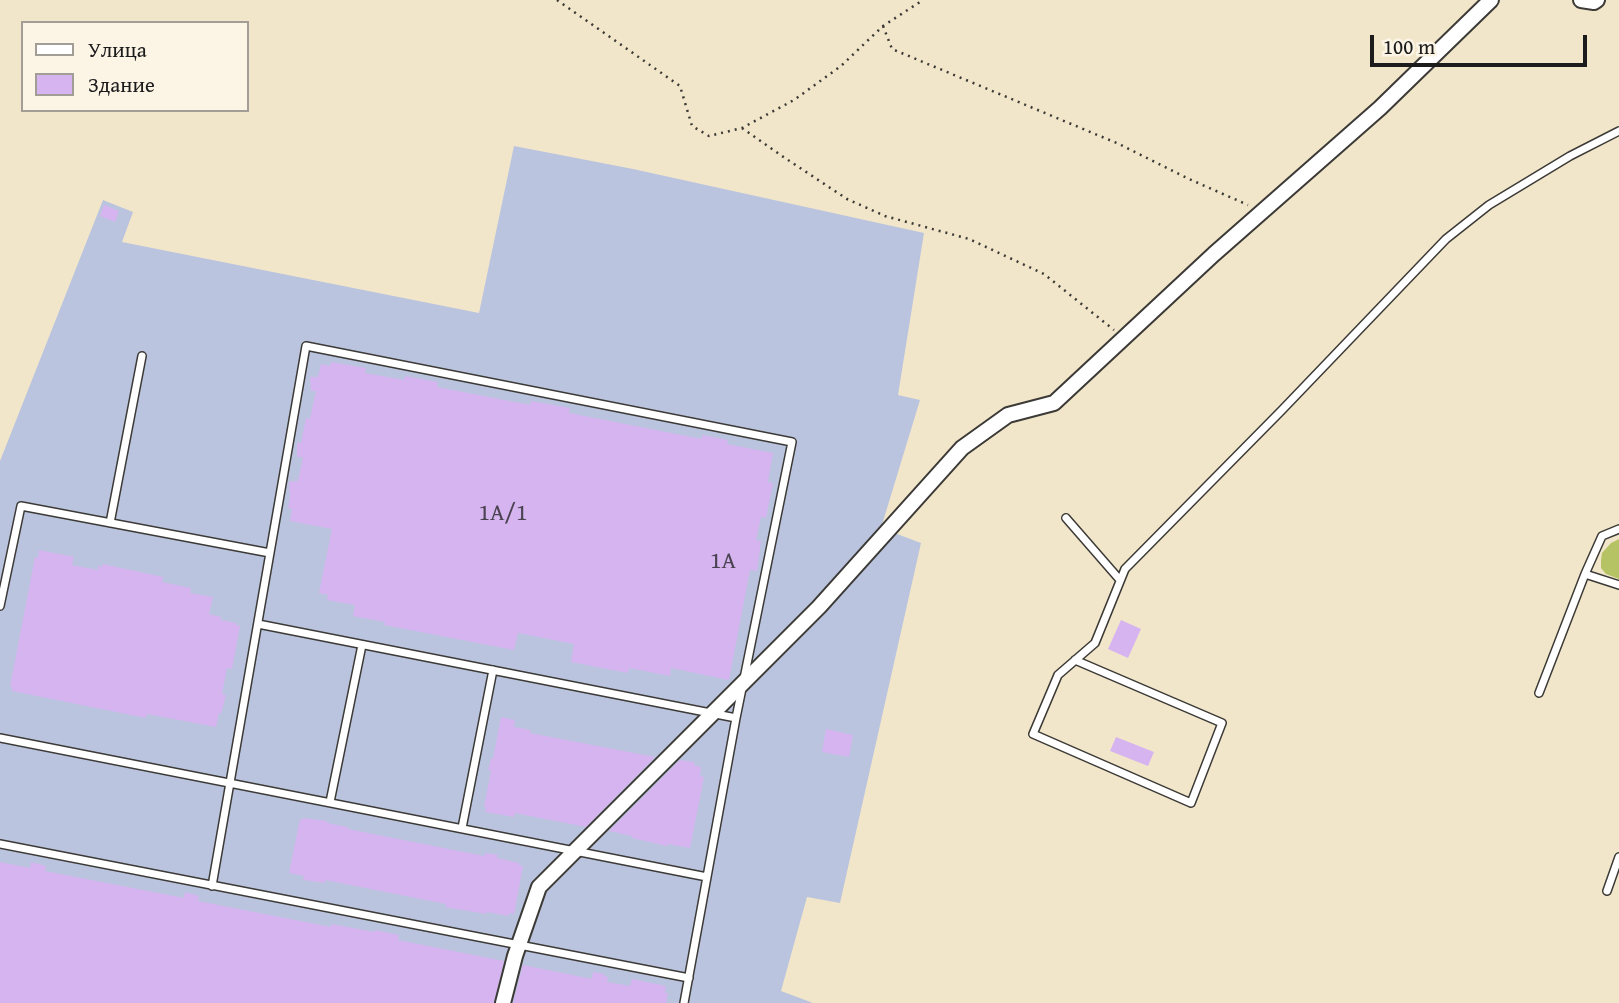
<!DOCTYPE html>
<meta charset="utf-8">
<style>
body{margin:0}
#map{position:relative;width:1619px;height:1003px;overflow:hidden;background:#f2e6ca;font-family:"Gentium Book Plus",serif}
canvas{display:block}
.legend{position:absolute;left:21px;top:21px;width:228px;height:91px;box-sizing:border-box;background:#fcf5e5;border:2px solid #a29e95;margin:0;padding:9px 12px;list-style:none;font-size:21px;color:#1c1c1c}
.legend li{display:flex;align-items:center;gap:14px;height:35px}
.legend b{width:35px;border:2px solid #a29e95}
.scale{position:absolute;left:1370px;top:35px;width:217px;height:32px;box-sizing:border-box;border:4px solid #1c1c1c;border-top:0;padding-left:9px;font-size:21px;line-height:24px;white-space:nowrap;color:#1c1c1c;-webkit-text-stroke:5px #fcf5e5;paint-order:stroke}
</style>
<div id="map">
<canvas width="1619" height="1003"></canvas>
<ul class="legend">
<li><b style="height:9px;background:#fff"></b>Улица</li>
<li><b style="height:19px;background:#d6b4f0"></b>Здание</li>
</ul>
<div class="scale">100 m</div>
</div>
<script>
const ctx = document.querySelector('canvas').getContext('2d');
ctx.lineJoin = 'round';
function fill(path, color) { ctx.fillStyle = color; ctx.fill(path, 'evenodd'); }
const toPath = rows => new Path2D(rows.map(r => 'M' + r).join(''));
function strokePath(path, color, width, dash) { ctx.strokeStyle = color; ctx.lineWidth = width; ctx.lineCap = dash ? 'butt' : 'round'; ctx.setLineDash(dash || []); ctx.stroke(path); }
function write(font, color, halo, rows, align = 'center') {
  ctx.font = font + ' "Gentium Book Plus",serif'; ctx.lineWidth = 5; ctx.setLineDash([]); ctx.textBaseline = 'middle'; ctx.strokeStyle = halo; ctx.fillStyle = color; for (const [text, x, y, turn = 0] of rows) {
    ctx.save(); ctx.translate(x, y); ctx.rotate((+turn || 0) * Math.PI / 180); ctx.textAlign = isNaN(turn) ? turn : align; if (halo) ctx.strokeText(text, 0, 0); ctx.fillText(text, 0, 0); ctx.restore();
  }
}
const industrial = toPath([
 [514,146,633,169,924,233,898,395,920,400,881,528,921,543,840,903,807,897,781,991,813,1003,0,1003,0,461,103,200,133,212,122,242,479,313]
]);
const green = toPath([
 [1619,539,1619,579,1606,574,1601,568,1601,560,1602,553,1611,543]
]);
const building = toPath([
 [104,205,119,211,115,222,100,216],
 [331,362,366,368,365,373,404,380,405,376,438,382,437,387,530,405,531,401,570,408,569,413,702,439,702,435,728,440,727,444,773,453,768,482,773,483,766,518,761,517,756,540,761,541,757,571,750,570,729,680,671,668,670,676,629,668,628,673,571,662,574,644,518,633,514,650,384,625,385,622,353,616,355,605,327,600,328,595,319,593,332,529,290,521,292,509,288,508,290,497,289,482,298,481,303,457,297,457,297,443,301,443,306,418,310,419,316,391,311,391,310,377,318,377,321,364,330,366],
 [39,550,74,557,72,565,98,570,98,566,102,567,103,564,163,577,162,582,191,588,190,593,213,597,209,614,221,617,221,620,236,623,236,625,240,626,232,669,227,668,222,694,226,695,221,714,219,713,216,727,147,714,146,718,12,691,12,687,10,687,35,557,38,558],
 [1121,620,1141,629,1128,658,1108,649],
 [501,717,515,720,514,727,531,730,530,733,655,757,586,827,515,813,514,817,485,812,486,807,484,807,491,771,488,770,491,759,493,759],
 [826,729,853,735,849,757,822,752],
 [1116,737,1154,752,1148,766,1110,751],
 [680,760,694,762,694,765,701,767,700,776,704,777,690,848,668,844,667,846,632,838,632,836,609,831],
 [303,818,327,821,326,822,332,824,348,827,348,829,484,856,485,853,498,855,497,858,519,863,519,865,523,866,514,914,509,913,509,916,487,912,486,914,445,907,446,904,325,880,325,883,303,880,304,876,289,873,300,819,302,820],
 [0,862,30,868,31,862,46,866,45,871,184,898,185,892,199,896,198,901,331,927,331,924,375,932,375,930,399,935,398,940,504,961,494,1003,0,1003],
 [523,965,592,979,593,972,604,974,604,976,608,977,607,982,630,986,632,979,666,986,665,993,668,993,666,1003,513,1003]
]);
const path = toPath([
 [557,0,680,86,692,126,709,136,742,128,794,100,841,66,883,26,923,0],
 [883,26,892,49,1119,144,1189,179,1248,205],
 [742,128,782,156,847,199,885,216,969,239,1044,274,1114,330]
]);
const service = toPath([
 [1066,518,1120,580],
 [110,523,142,356],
 [1619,529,1602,536,1585,574,1619,585],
 [0,606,21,506,270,553],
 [258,624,736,718],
 [1075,660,1222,723,1191,803,1033,734,1058,675,1095,643,1125,569,1282,410,1446,239,1489,205,1570,156,1619,131],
 [1539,693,1585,574],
 [0,738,707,877],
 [330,802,362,645],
 [462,828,493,670],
 [0,844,689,978],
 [212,886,306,346,792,442,736,718,684,1003],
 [1607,891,1619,857]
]);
const minor = toPath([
 [1581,0,1594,2,1597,0],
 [503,1003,515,956,539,887,819,607,962,448,1008,415,1054,403,1214,254,1380,108,1491,0]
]);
const numberNames = [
 ["1А/1",503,514],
 ["1А",723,562]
];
fill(industrial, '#bac4de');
fill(green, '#b5c365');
fill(building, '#d6b4f0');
strokePath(service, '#3c3a36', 10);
strokePath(minor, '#3c3a36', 18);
strokePath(path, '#3c3a36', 2.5, [2, 5]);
strokePath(service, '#fff', 7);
strokePath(minor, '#fff', 14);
write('24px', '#4a4251', null, numberNames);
</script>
